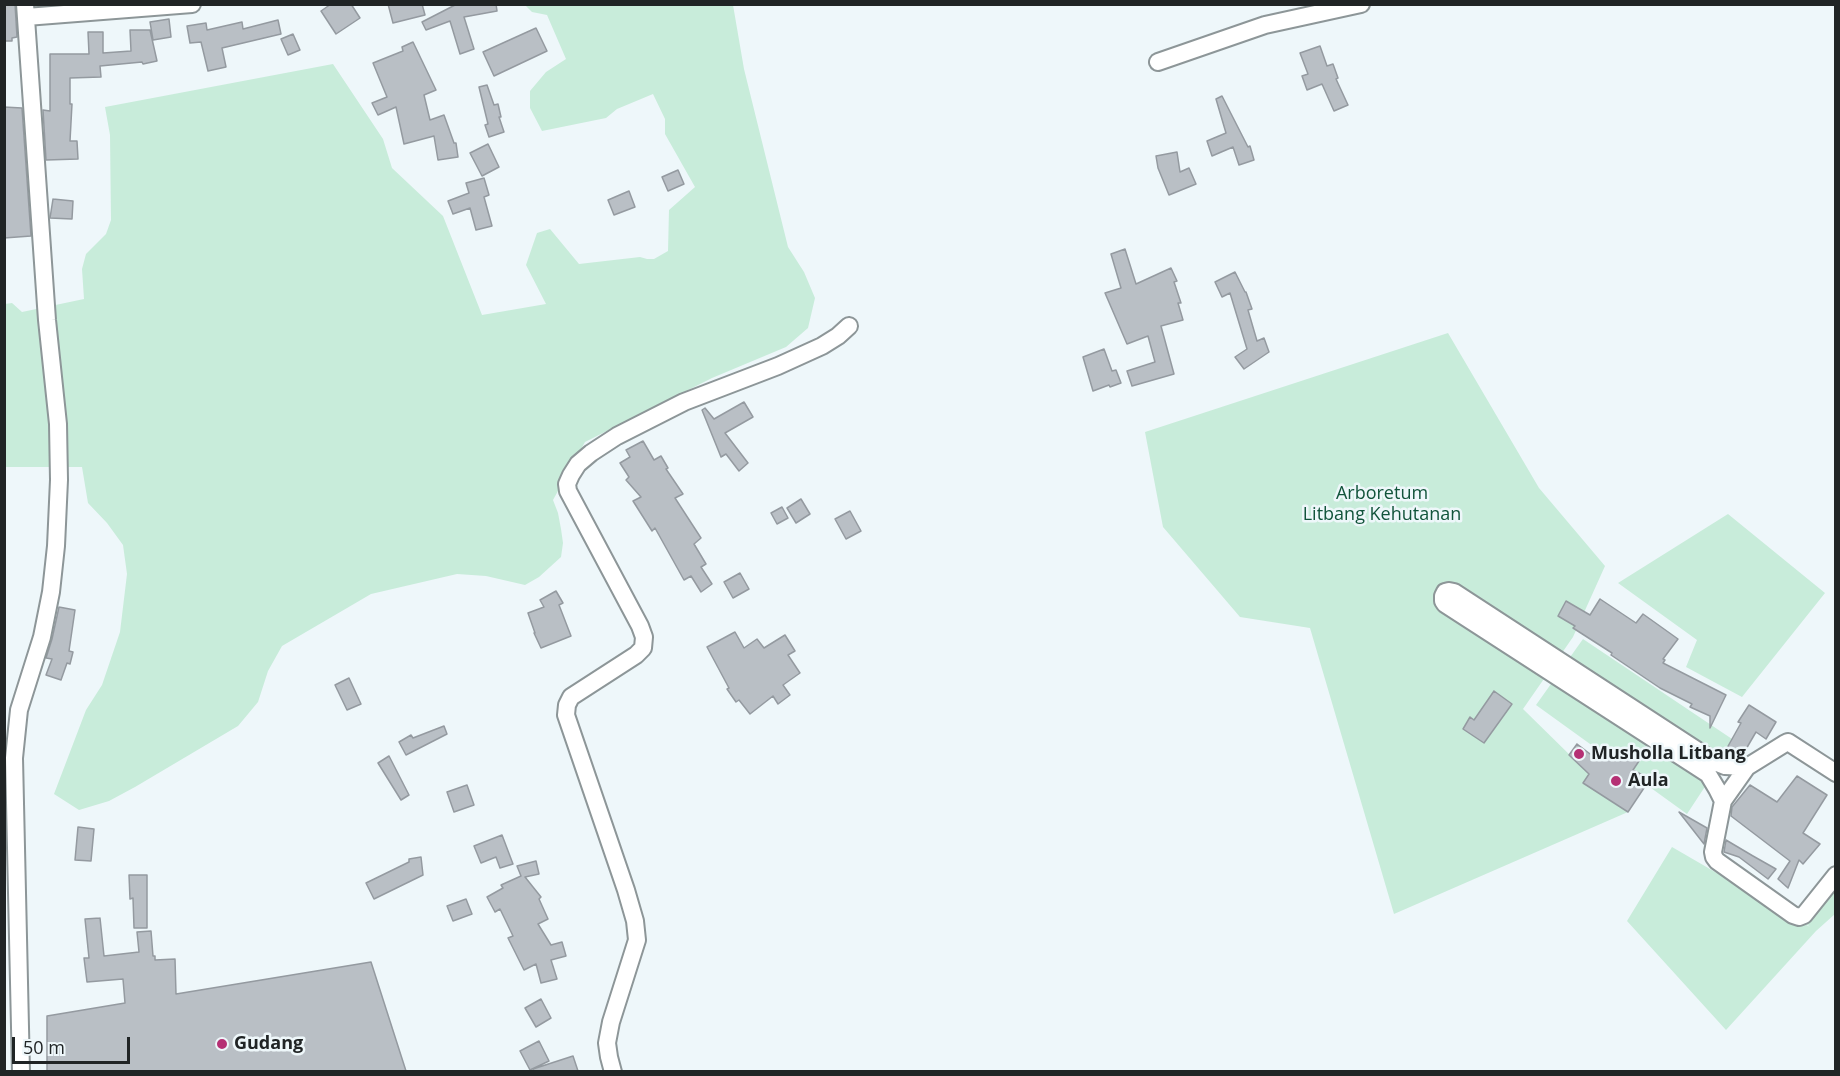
<!DOCTYPE html>
<style>
body{margin:0}
#map{position:relative;width:1840px;height:1076px;overflow:hidden;background:#eef7fa;font-family:"Open Sans",sans-serif}
canvas{display:block}
.frame{position:absolute;inset:0;border:6px solid #202425;pointer-events:none}
.scale{position:absolute;left:12px;top:1037px;width:118px;height:27px;box-sizing:border-box;border:3px solid #202425;border-top:0;padding-left:8px;font-size:18px;line-height:21px;white-space:nowrap;color:#202425;-webkit-text-stroke:4px #eef7fa;paint-order:stroke}
</style>
<div id="map">
<canvas width="1840" height="1076"></canvas>
<div class="frame"></div>
<div class="scale">50 m</div>
</div>
<script>
const ctx = document.querySelector('canvas').getContext('2d');
ctx.lineJoin = 'round';
function fill(path, color) { ctx.fillStyle = color; ctx.fill(path, 'evenodd'); }
const toPath = rows => new Path2D(rows.map(r => 'M' + r).join(''));
function strokePath(path, color, width, dash) { ctx.strokeStyle = color; ctx.lineWidth = width; ctx.lineCap = dash ? 'butt' : 'round'; ctx.setLineDash(dash || []); ctx.stroke(path); }
function write(font, color, halo, rows, align = 'center') {
  ctx.font = font + ' "Open Sans",sans-serif'; ctx.lineWidth = 5; ctx.setLineDash([]); ctx.textBaseline = 'middle'; ctx.strokeStyle = halo; ctx.fillStyle = color; for (const [text, x, y, turn = 0] of rows) {
    ctx.save(); ctx.translate(x, y); ctx.rotate((+turn || 0) * Math.PI / 180); ctx.textAlign = isNaN(turn) ? turn : align; if (halo) ctx.strokeText(text, 0, 0); ctx.fillText(text, 0, 0); ctx.restore();
  }
}
const green = toPath([
 [525,5,733,5,744,69,788,247,804,272,815,298,808,328,786,347,712,378,585,442,553,500,558,513,561,529,563,543,561,557,539,577,525,585,486,576,457,574,371,594,282,646,268,671,258,702,238,726,135,787,109,801,79,810,54,794,86,710,102,685,120,632,127,574,123,545,107,523,88,503,82,467,5,467,5,304,12,303,22,312,84,299,82,269,86,254,106,234,111,220,110,135,105,107,333,64,383,139,392,168,443,216,482,315,546,304,526,265,537,233,550,229,579,264,640,257,647,259,654,259,668,251,669,210,695,187,665,134,665,119,653,94,617,109,606,118,542,131,530,108,530,91,546,72,566,59,547,15,532,12],
 [1448,333,1539,488,1605,566,1573,637,1523,709,1628,812,1394,914,1310,628,1240,617,1163,527,1145,432],
 [1728,514,1825,593,1742,697,1686,667,1697,640,1618,583],
 [1583,639,1735,741,1687,814,1536,705],
 [1672,847,1810,927,1799,917,1835,871,1835,914,1816,931,1726,1030,1627,921]
]);
const building = toPath([
 [4,4,15,4,17,37,12,38,12,41,4,41,4,4],
 [331,4,351,4,360,18,336,34,321,11,331,4],
 [388,4,422,4,425,15,393,23,388,4],
 [457,4,496,4,497,11,464,17,474,49,460,54,450,21,426,30,422,22,457,4],
 [169,19,171,37,153,40,150,22,169,19],
 [278,20,281,34,222,48,226,67,208,71,201,42,190,43,187,26,206,23,207,30,242,22,243,29,278,20],
 [536,28,547,51,494,76,483,52,536,28],
 [130,30,150,30,157,61,143,64,142,62,100,66,101,77,70,78,70,104,72,104,70,141,77,141,78,159,46,160,43,110,50,111,50,54,89,54,88,32,103,32,103,53,131,51,130,30],
 [293,34,300,50,288,55,281,39,293,34],
 [413,42,436,90,424,95,430,120,444,115,454,143,456,143,458,157,438,160,434,136,404,144,396,107,378,115,372,103,387,97,373,63,403,51,402,47,413,42],
 [1320,46,1327,66,1333,64,1338,78,1336,79,1348,105,1334,111,1322,84,1307,90,1302,76,1308,74,1300,53,1320,46],
 [487,85,494,105,498,104,501,117,499,117,504,132,489,137,485,125,488,124,479,87,487,85],
 [1222,96,1248,147,1250,146,1254,160,1239,165,1233,147,1212,156,1207,141,1226,133,1216,99,1222,96],
 [4,107,22,108,31,236,4,238,4,107],
 [488,144,499,167,482,176,470,153,488,144],
 [1177,152,1180,172,1189,168,1196,184,1169,195,1158,168,1156,156,1177,152],
 [678,170,684,184,668,191,662,177,678,170],
 [484,178,489,195,484,197,492,226,476,230,470,208,453,214,448,201,469,193,466,183,484,178],
 [629,191,635,207,614,215,608,200,629,191],
 [53,199,73,201,72,219,50,218,53,199],
 [1125,249,1136,284,1171,268,1177,281,1174,282,1181,303,1178,303,1183,320,1161,326,1174,374,1132,386,1127,371,1155,362,1148,336,1127,344,1105,293,1121,288,1111,254,1125,249],
 [1235,272,1245,292,1246,292,1252,309,1248,310,1257,341,1264,338,1269,352,1244,369,1235,357,1247,349,1230,293,1222,297,1215,282,1235,272],
 [1104,349,1112,371,1116,370,1121,383,1110,387,1109,385,1093,391,1083,357,1104,349],
 [744,402,753,417,725,433,748,463,739,471,726,454,721,457,702,410,705,408,714,419,744,402],
 [643,441,654,460,661,456,668,468,666,469,683,494,675,498,701,538,694,544,706,564,701,567,712,584,701,592,691,576,684,580,655,528,652,531,633,501,641,497,626,480,629,477,620,463,630,457,626,450,643,441],
 [801,499,810,514,796,523,787,508,801,499],
 [782,507,788,518,777,524,771,513,782,507],
 [850,511,861,531,846,539,835,519,850,511],
 [740,573,749,589,733,598,724,582,740,573],
 [556,591,563,603,559,605,571,636,541,648,534,633,535,633,528,613,544,607,540,600,556,591],
 [1600,599,1636,623,1643,614,1678,639,1663,659,1665,660,1663,663,1726,695,1710,728,1710,716,1690,707,1692,704,1660,688,1611,655,1612,653,1573,628,1575,626,1558,616,1566,601,1590,615,1600,599],
 [59,607,75,610,69,651,73,652,70,664,67,663,61,680,46,675,52,659,46,658,52,639,59,607],
 [735,632,744,648,757,639,764,648,785,635,795,651,788,655,800,673,783,685,790,695,778,704,773,696,750,714,739,700,736,702,727,689,729,688,707,647,735,632],
 [349,678,361,704,347,710,335,685,349,678],
 [1494,691,1512,704,1484,743,1463,729,1470,717,1474,720,1494,691],
 [1749,705,1776,722,1766,739,1756,732,1742,756,1727,748,1741,723,1738,722,1749,705],
 [444,726,447,734,406,755,399,742,411,735,413,738,444,726],
 [1577,744,1598,760,1602,753,1621,759,1630,750,1641,758,1633,770,1650,779,1628,812,1583,783,1589,774,1569,755,1577,744],
 [389,756,409,795,401,800,378,763,389,756],
 [1797,776,1827,795,1803,833,1820,844,1803,864,1799,860,1788,888,1778,879,1790,861,1731,816,1732,807,1750,785,1777,802,1797,776],
 [467,785,474,805,454,812,447,792,467,785],
 [1679,812,1707,828,1704,844,1679,812],
 [78,827,94,829,91,861,75,860,78,827],
 [502,835,513,864,500,868,496,857,481,863,474,846,502,835],
 [1726,840,1753,856,1776,869,1768,879,1739,857,1724,852,1726,840],
 [421,857,423,875,374,899,366,883,409,862,409,859,421,857],
 [536,861,539,874,525,877,541,897,539,899,548,919,538,924,551,945,562,942,566,956,551,960,557,979,541,983,536,964,524,970,508,938,513,936,500,909,495,912,487,897,503,888,501,885,521,876,517,866,536,861],
 [129,875,147,875,147,928,134,928,133,898,130,899,129,875],
 [466,899,472,914,453,921,447,906,466,899],
 [100,918,104,956,139,952,137,932,151,931,153,956,155,956,155,960,175,959,176,994,371,962,406,1071,47,1071,47,1016,125,1003,123,979,87,982,84,958,89,958,85,919,100,918],
 [541,999,551,1018,536,1027,525,1008,541,999],
 [539,1041,549,1061,530,1070,520,1051,539,1041],
 [573,1056,578,1071,534,1071,533,1069,573,1056]
]);
const street = toPath([
 [26,17,192,4],
 [1158,62,1265,25,1361,4],
 [1836,773,1788,742,1784,744,1747,767,1723,801,1713,852,1714,857,1717,861,1793,915,1799,917,1804,915,1836,875],
 [1723,801,1717,789,1708,774,1445,604,1443,601,1443,596,1445,592,1449,591,1454,592,1715,762,1725,766,1747,767],
 [21,1072,14,758,19,710,42,637,51,592,56,546,59,480,58,424,47,320,25,4],
 [613,1072,609,1057,607,1043,611,1022,637,940,635,921,626,890,566,715,567,705,571,697,636,655,643,648,644,637,640,626,568,491,567,484,571,475,578,464,591,453,617,436,684,402,778,366,822,346,838,336,849,326]
]);
const markers = [
 [1579,754,6,"#b53074"],
 [1616,781,6,"#b53074"],
 [222,1044,6,"#b53074"]
];
const parkNames = [
 ["Arboretum",1382,494],
 ["Litbang Kehutanan",1382,515]
];
const poiNames = [
 ["Musholla Litbang",1591,754],
 ["Aula",1628,781],
 ["Gudang",234,1044]
];
fill(green, '#c8ecda');
fill(building, '#b9bfc5');
strokePath(building, '#949aa0', 1.5);
strokePath(street, '#8d9698', 20);
strokePath(street, '#fff', 16);
for (const [x, y, r, color] of markers) { const dot = new Path2D(); dot.arc(x, y, r, 0, 2 * Math.PI); ctx.fillStyle = color; ctx.fill(dot); strokePath(dot, '#eef7fa', 2); }
write('18px', '#12543b', '#eef7fa', parkNames);
write('bold 18px', '#202425', '#eef7fa', poiNames, 'left');
</script>
